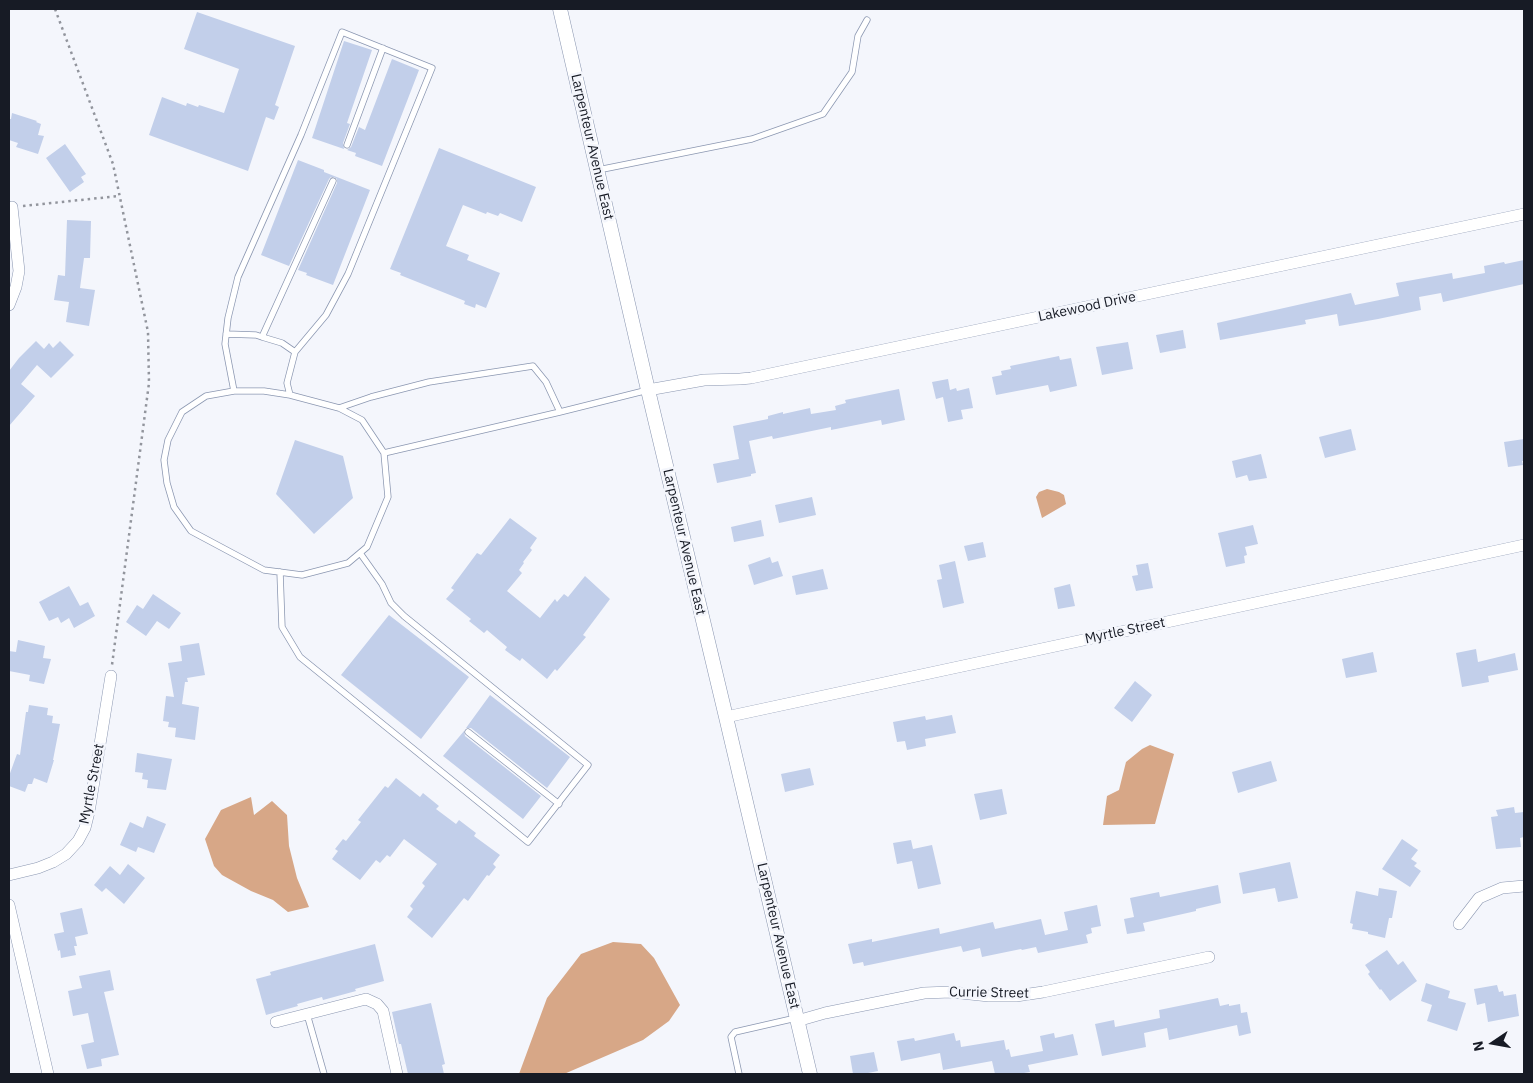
<!DOCTYPE html>
<style>
body{margin:0}
#map{position:relative;width:1533px;height:1083px;overflow:hidden;background:#f4f6fc;font-family:"IBM Plex Sans",sans-serif}
canvas{display:block}
.frame{position:absolute;inset:0;border:10px solid #171b25;pointer-events:none}
.north{position:absolute;left:1468px;top:1018px;width:50px;height:50px;-webkit-text-stroke:4px #f4f6fc;paint-order:stroke;rotate:258deg;font-size:14px;font-weight:700;line-height:20px;text-align:center;color:#171b25}
.north::after{content:'';display:block;margin:auto;width:18px;height:22px;background:#171b25;clip-path:polygon(50% 0,100% 100%,50% 72%,0 100%)}
</style>
<div id="map">
<canvas width="1533" height="1083"></canvas>
<div class="frame"></div>
<div class="north">N</div>
</div>
<script>
const ctx = document.querySelector('canvas').getContext('2d');
ctx.lineJoin = 'round';
function fill(path, color) { ctx.fillStyle = color; ctx.fill(path, 'evenodd'); }
const toPath = rows => new Path2D(rows.map(r => 'M' + r).join(''));
function strokePath(path, color, width, dash) { ctx.strokeStyle = color; ctx.lineWidth = width; ctx.lineCap = dash ? 'butt' : 'round'; ctx.setLineDash(dash || []); ctx.stroke(path); }
function write(font, color, halo, rows, align = 'center') {
  ctx.font = font + ' "IBM Plex Sans",sans-serif'; ctx.lineWidth = 5; ctx.setLineDash([]); ctx.textBaseline = 'middle'; ctx.strokeStyle = halo; ctx.fillStyle = color; for (const [text, x, y, turn = 0] of rows) {
    ctx.save(); ctx.translate(x, y); ctx.rotate((+turn || 0) * Math.PI / 180); ctx.textAlign = isNaN(turn) ? turn : align; if (halo) ctx.strokeText(text, 0, 0); ctx.fillText(text, 0, 0); ctx.restore();
  }
}
const water = toPath([
 [1047,489,1059,492,1064,495,1066,504,1042,518,1036,497,1039,492],
 [1150,745,1174,754,1155,824,1103,825,1107,796,1119,790,1126,762,1142,749],
 [251,797,254,815,272,801,287,815,289,846,297,878,309,907,288,912,273,900,251,891,222,875,214,866,205,839,221,810],
 [613,942,641,944,654,958,680,1005,669,1021,643,1040,564,1074,519,1074,547,998,581,954]
]);
const building = toPath([
 [197,12,295,46,275,105,279,107,274,120,266,117,248,171,149,135,162,97,186,106,187,103,198,107,199,105,224,113,239,69,184,49],
 [344,41,372,50,347,123,350,124,343,143,344,149,312,138],
 [392,59,419,70,382,166,355,156,356,153,347,150,351,147,359,127,365,130],
 [12,113,37,121,36,122,41,124,38,135,44,136,38,154,16,147,18,143,9,140,9,119,11,119],
 [65,144,86,174,81,177,84,182,70,192,46,158],
 [439,148,536,187,522,222,500,213,498,216,487,212,486,214,463,205,446,246,469,255,467,260,500,273,486,308,476,304,475,308,464,304,465,301,400,275,401,273,390,269],
 [298,160,324,170,324,172,370,190,333,285,306,275,307,273,298,270,337,183,337,179,334,177,331,177,329,179,289,266,261,255],
 [67,220,91,221,90,258,84,258,80,288,95,290,89,326,66,322,69,302,54,300,58,275,65,276],
 [1524,260,1524,284,1443,302,1441,293,1419,297,1421,310,1378,319,1339,326,1337,314,1305,320,1306,324,1220,340,1217,323,1351,293,1355,305,1399,296,1396,283,1452,273,1453,279,1485,273,1484,266,1504,262,1505,264],
 [1183,330,1186,348,1160,353,1156,335],
 [36,341,44,349,49,343,53,348,60,341,74,355,51,378,37,365,21,384,35,396,9,426,9,371,19,358],
 [1128,342,1133,369,1102,375,1096,347],
 [1059,356,1060,360,1071,358,1077,386,1050,392,1048,385,996,395,992,377,1002,375,1001,371,1011,369,1010,366],
 [948,379,950,390,956,388,957,391,969,388,973,408,961,410,963,419,948,422,943,397,936,399,932,382],
 [899,389,905,420,882,425,881,420,831,430,831,427,773,439,772,436,749,441,756,473,751,474,751,476,717,483,713,464,739,459,733,426,768,419,768,416,783,412,783,414,810,408,811,414,836,410,835,406,846,403,845,400],
 [1351,429,1356,450,1325,458,1319,437],
 [1524,439,1524,461,1522,461,1523,465,1508,467,1504,442],
 [295,440,343,456,353,498,314,534,276,494],
 [1261,454,1267,478,1249,481,1247,475,1236,478,1232,461],
 [812,497,816,515,779,523,775,505],
 [510,518,537,538,530,548,532,550,523,562,524,563,519,570,522,573,507,591,540,618,555,599,557,602,564,594,568,597,585,576,610,599,583,635,586,637,557,671,555,669,547,679,522,658,520,661,505,650,507,647,487,630,484,633,469,621,471,619,446,599,454,590,451,588,477,553,481,555],
 [761,520,764,536,734,542,731,527],
 [1253,525,1258,544,1245,547,1247,555,1244,556,1245,563,1226,567,1218,533],
 [983,542,986,557,968,561,964,546],
 [770,557,772,563,778,561,783,576,754,585,748,565],
 [955,561,964,603,943,608,937,580,942,579,939,565],
 [1148,563,1153,588,1136,591,1132,576,1138,575,1136,565],
 [823,569,828,589,796,595,792,576],
 [1070,584,1075,606,1058,609,1054,588],
 [69,586,80,606,88,602,95,616,74,628,69,618,61,623,58,617,49,621,39,602],
 [153,594,181,613,169,629,157,621,146,636,126,622,137,605,143,609],
 [389,615,469,677,421,739,341,675],
 [18,640,45,646,43,658,51,659,44,684,29,681,30,675,9,671,9,651,16,652],
 [199,643,205,675,187,678,188,682,185,682,182,704,199,707,195,740,175,737,176,728,168,727,169,722,163,721,166,696,174,697,168,663,182,661,180,646],
 [1476,649,1478,662,1515,653,1518,670,1488,676,1489,682,1462,687,1456,653],
 [1373,652,1377,672,1346,678,1342,659],
 [1135,681,1152,695,1132,722,1114,708],
 [490,695,570,757,547,788,471,728,466,728],
 [29,705,48,708,47,715,53,716,52,723,60,724,53,760,54,760,47,783,34,778,32,784,28,784,25,792,9,786,9,776,17,754,20,755,26,712,28,712],
 [952,715,956,733,925,739,926,746,907,750,905,741,897,742,893,722,925,716,926,720],
 [464,731,465,736,541,796,523,819,443,756],
 [137,753,172,759,166,790,147,788,148,780,142,779,143,773,135,772],
 [1271,761,1277,781,1238,793,1232,772],
 [810,768,814,785,785,792,781,774],
 [396,778,420,797,423,793,439,806,436,809,456,824,459,820,476,833,474,836,500,855,493,864,496,867,489,876,487,875,468,901,464,898,432,938,407,917,413,909,410,906,425,886,422,883,437,864,404,839,390,857,387,855,380,863,376,860,360,880,332,859,338,851,335,849,343,839,346,841,361,822,358,820,385,786,388,788],
 [1002,789,1007,814,980,820,974,794],
 [1514,807,1515,813,1524,812,1524,837,1520,838,1521,847,1496,849,1491,817,1498,816,1496,810],
 [147,816,166,824,154,853,138,847,136,852,120,845,130,822,143,828],
 [1402,839,1418,850,1411,859,1417,863,1414,866,1421,871,1410,887,1382,869],
 [911,840,913,849,932,845,941,884,918,889,912,861,897,864,893,843],
 [1290,862,1298,898,1278,902,1275,888,1243,894,1239,873],
 [128,864,145,878,124,904,106,888,102,892,94,885,110,866,120,875],
 [1218,885,1221,903,1196,909,1196,911,1143,923,1145,931,1127,934,1124,919,1134,917,1130,898,1159,892,1160,897],
 [1379,888,1397,891,1392,918,1389,918,1385,938,1368,934,1368,932,1352,929,1353,924,1350,923,1356,891,1378,896],
 [1097,905,1101,926,1091,928,1092,933,1086,935,1088,943,1038,953,1036,947,1022,950,1021,949,982,957,980,948,963,952,961,946,864,966,863,962,853,964,848,944,872,939,872,942,939,928,940,934,993,922,995,929,1041,919,1045,935,1068,930,1064,912],
 [82,908,88,934,75,937,77,946,74,946,76,955,61,958,60,950,58,951,54,934,64,932,60,913],
 [375,944,384,981,355,989,356,991,323,1000,322,997,297,1004,298,1006,266,1015,256,979,271,975,270,972],
 [1387,950,1398,965,1403,961,1417,981,1390,1001,1381,989,1380,990,1368,974,1370,972,1365,965],
 [110,970,114,990,104,992,119,1055,101,1059,102,1066,87,1069,81,1045,94,1042,88,1013,73,1016,68,991,82,988,79,976],
 [1426,983,1450,991,1448,998,1466,1003,1457,1031,1427,1021,1432,1005,1421,1001],
 [1497,985,1499,992,1503,991,1504,996,1516,994,1519,1016,1488,1022,1485,1003,1477,1005,1474,989],
 [1218,998,1220,1006,1229,1004,1229,1006,1240,1004,1241,1013,1247,1012,1251,1033,1239,1036,1237,1025,1169,1040,1167,1028,1144,1033,1146,1047,1102,1056,1095,1024,1114,1020,1115,1027,1160,1018,1159,1010],
 [431,1003,445,1064,442,1065,444,1074,408,1074,401,1044,399,1044,392,1012],
 [954,1033,956,1041,960,1040,961,1047,1004,1040,1006,1050,1009,1049,1011,1057,1043,1051,1040,1036,1054,1033,1055,1038,1073,1034,1078,1055,1028,1065,1030,1072,1018,1074,995,1074,992,1061,943,1070,940,1053,901,1061,897,1041,914,1038,915,1041],
 [874,1052,878,1071,863,1074,853,1074,850,1056]
]);
const path = toPath([
 [55,9,113,164,148,332,149,383,112,665],
 [23,206,119,196]
]);
const service = toPath([
 [347,145,383,48],
 [598,170,752,139,823,114,852,72,858,36,867,20],
 [226,334,256,335,262,337,282,343,295,352],
 [262,337,333,181],
 [234,391,264,391,290,395],
 [339,408,362,420,384,453],
 [560,412,546,382,533,366,429,382,371,397,339,408,290,395,287,383,295,352,326,315,348,274,432,68,342,32,301,135,238,277,228,318,225,344,234,391,206,396,182,412,168,440,164,460,167,483,174,507,191,531,264,570,302,575,348,563,367,547,388,497,384,453,560,412,648,390],
 [280,572,282,627,300,657,528,842,588,765,404,616,391,603,382,584,360,553],
 [468,732,559,804],
 [307,1014,324,1074],
 [739,1074,731,1037,735,1032,796,1018]
]);
const minor = toPath([
 [9,305,16,287,19,271,12,207],
 [648,390,704,380,740,379,751,378,1524,214],
 [726,717,1524,545],
 [9,875,38,868,53,862,66,854,78,841,85,828,89,812,111,676],
 [9,905,48,1074],
 [1459,924,1479,898,1502,888,1524,886],
 [797,1021,825,1013,924,993,951,992,989,996,1016,996,1043,992,1209,957],
 [276,1022,366,999,377,1004,383,1011,397,1074]
]);
const tertiary = toPath([
 [560,9,648,390,726,717,810,1074]
]);
const streetNames = [
 ["Larpenteur Avenue East",592,147,77],
 ["Lakewood Drive",1087,307,-12],
 ["Larpenteur Avenue East",684,542,77],
 ["Myrtle Street",1125,631,-12],
 ["Myrtle Street",92,784,-79],
 ["Larpenteur Avenue East",778,936,77],
 ["Currie Street",989,993,1]
];
fill(water, '#d7a787');
fill(building, '#c2cfea');
strokePath(service, '#8b97b1', 7);
strokePath(minor, '#8b97b1', 12);
strokePath(tertiary, '#8b97b1', 15);
strokePath(path, '#92959d', 2.5, [2.5, 4]);
strokePath(service, '#fff', 5.5);
strokePath(minor, '#fff', 11);
strokePath(tertiary, '#fff', 14);
write('14px', '#171b25', '#f4f6fc', streetNames);
</script>
